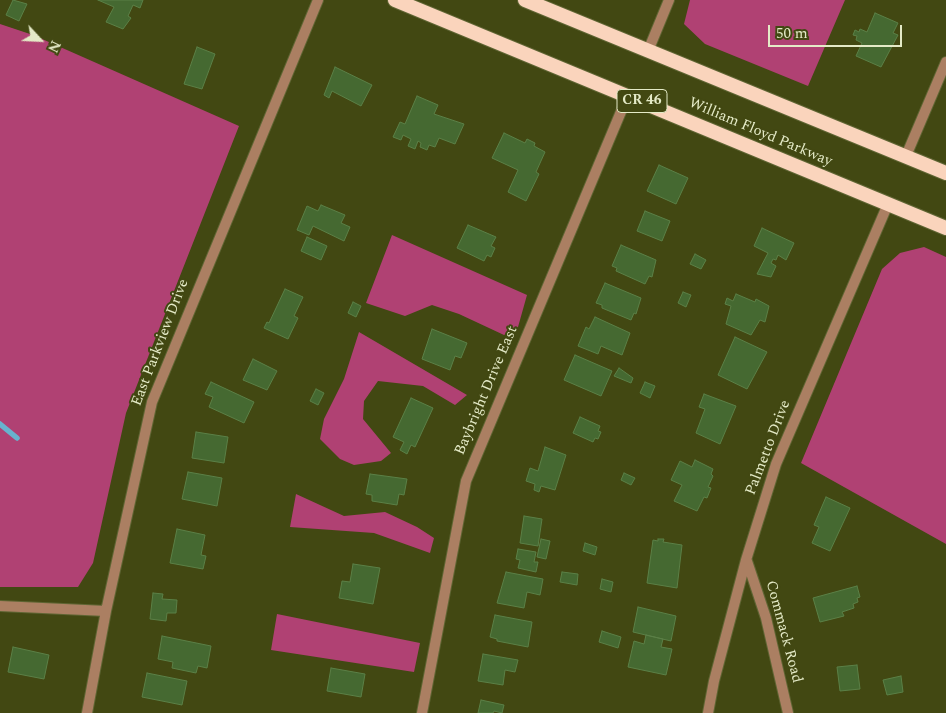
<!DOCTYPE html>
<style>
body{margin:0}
#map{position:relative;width:946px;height:713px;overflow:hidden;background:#424812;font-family:Spectral,serif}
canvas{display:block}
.north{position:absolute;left:15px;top:15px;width:50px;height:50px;-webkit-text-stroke:4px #424812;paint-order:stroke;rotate:115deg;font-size:14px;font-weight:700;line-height:20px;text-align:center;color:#e4eac7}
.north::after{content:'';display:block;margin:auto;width:18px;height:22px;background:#e4eac7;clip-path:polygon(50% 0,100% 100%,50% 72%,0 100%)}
.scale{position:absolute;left:768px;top:25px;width:134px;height:22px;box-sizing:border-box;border:2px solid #e4eac7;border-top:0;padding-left:6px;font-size:15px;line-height:18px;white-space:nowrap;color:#e4eac7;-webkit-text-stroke:4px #424812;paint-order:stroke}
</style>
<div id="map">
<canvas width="946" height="713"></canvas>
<div class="north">N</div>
<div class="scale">50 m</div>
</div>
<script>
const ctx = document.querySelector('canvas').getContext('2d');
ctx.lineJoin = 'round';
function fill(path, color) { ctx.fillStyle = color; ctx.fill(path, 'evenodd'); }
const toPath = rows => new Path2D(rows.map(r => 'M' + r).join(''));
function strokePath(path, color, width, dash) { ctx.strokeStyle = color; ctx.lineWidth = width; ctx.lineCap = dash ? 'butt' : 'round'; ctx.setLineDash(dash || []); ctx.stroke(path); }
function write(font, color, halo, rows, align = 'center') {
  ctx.font = font + ' Spectral,serif'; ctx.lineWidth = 4; ctx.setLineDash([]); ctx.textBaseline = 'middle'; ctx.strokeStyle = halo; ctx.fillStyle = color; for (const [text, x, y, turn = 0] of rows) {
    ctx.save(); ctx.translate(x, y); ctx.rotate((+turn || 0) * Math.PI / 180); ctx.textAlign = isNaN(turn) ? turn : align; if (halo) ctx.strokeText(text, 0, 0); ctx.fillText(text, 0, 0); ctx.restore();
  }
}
const forest = toPath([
 [690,0,845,0,808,86,705,44,684,24],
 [0,24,33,35,239,126,126,413,93,563,78,587,0,587],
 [392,235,527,295,518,327,504,335,459,314,432,305,405,316,366,303],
 [924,247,946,257,946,544,801,463,882,269,900,253],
 [359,332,467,395,455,405,423,386,378,381,364,401,363,419,391,453,381,461,354,465,340,459,320,439,324,419,344,379],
 [296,494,344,516,385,512,417,527,434,538,430,553,374,533,290,527],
 [277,614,420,643,414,672,271,650]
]);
const stream = toPath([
 [0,424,17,438]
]);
const building = toPath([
 [13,0,27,4,19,21,6,15,13,0],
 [98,0,143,0,140,8,133,5,128,16,131,18,123,29,106,22,114,7,98,0],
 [875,13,898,23,893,33,898,35,881,67,856,56,862,43,856,40,857,36,853,35,855,30,859,32,860,29,867,32,875,13],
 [197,47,215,54,202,89,184,84,197,47],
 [335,67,372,85,361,106,332,91,329,98,324,95,335,67],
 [417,96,438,105,434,114,464,124,455,144,439,138,435,147,429,145,427,150,420,147,421,143,418,141,415,149,408,146,411,139,403,135,401,140,393,137,400,122,405,124,417,96],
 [504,133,525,143,527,139,535,143,534,146,545,152,536,172,539,174,526,201,508,192,518,170,492,158,504,133],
 [659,165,688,178,676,204,647,191,659,165],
 [321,205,345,215,341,223,350,227,344,241,313,226,309,235,297,230,307,206,318,211,321,205],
 [645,211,670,221,662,241,637,231,645,211],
 [468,225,496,237,491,246,495,248,491,257,487,255,484,261,457,248,468,225],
 [762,228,794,243,786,260,778,255,776,260,773,259,771,263,776,266,771,277,757,274,768,253,754,246,762,228],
 [307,237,327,246,321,260,301,251,307,237],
 [621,245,656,260,652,277,649,276,645,284,616,271,617,268,612,266,621,245],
 [695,254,706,260,701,269,690,264,695,254],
 [605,283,641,298,636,314,634,313,631,320,602,308,602,305,596,303,605,283],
 [285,289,303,297,294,316,298,318,288,339,264,328,267,322,269,323,285,289],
 [683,292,691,295,686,307,678,303,683,292],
 [736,294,755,302,756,299,769,306,765,322,760,320,751,335,726,324,731,306,725,304,727,298,733,301,736,294],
 [353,302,361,306,356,317,348,313,353,302],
 [595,317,630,333,622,355,601,346,598,354,578,346,586,327,589,329,595,317],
 [432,329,467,343,461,358,455,356,450,370,422,359,432,329],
 [735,337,767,352,747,389,718,375,735,337],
 [575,355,612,371,601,396,564,380,575,355],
 [253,359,277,371,267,390,243,380,253,359],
 [619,368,633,378,631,383,614,376,619,368],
 [211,382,254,402,244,423,209,407,213,397,205,394,211,382],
 [645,382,655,386,650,398,640,393,645,382],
 [316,389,324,393,318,405,310,401,316,389],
 [704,394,736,406,720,444,696,433,705,409,699,407,704,394],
 [411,398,433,408,415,447,411,445,407,454,400,450,404,442,393,437,411,398],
 [580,417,600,426,598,431,601,432,598,439,595,438,593,442,573,433,580,417],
 [196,432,228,437,224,463,192,458,196,432],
 [545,447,566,455,555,490,541,486,539,492,534,490,535,484,526,481,530,468,538,471,545,447],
 [695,460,713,469,711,474,713,476,708,487,711,488,707,498,704,497,697,511,674,501,682,485,671,480,680,461,692,467,695,460],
 [188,472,222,478,217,506,182,499,188,472],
 [624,473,635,478,631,485,621,480,624,473],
 [370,474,407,479,404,495,399,494,397,505,372,501,372,495,366,494,370,474],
 [826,497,850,508,830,551,812,543,819,527,814,525,826,497],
 [524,516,542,519,538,546,520,543,524,516],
 [177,529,205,535,201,555,206,556,203,569,170,563,177,529],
 [541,539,550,541,546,559,537,557,541,539],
 [658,539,664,539,663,542,682,545,677,588,647,583,653,540,658,541,658,539],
 [585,543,597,547,595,555,583,551,585,543],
 [518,549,536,552,534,562,538,562,536,572,518,568,520,560,516,559,518,549],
 [353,564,380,568,373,604,339,598,342,581,350,582,353,564],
 [506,572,543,579,540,595,527,592,524,608,497,603,506,572],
 [562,572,578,574,577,585,560,582,562,572],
 [602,579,613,582,611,592,600,589,602,579],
 [857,586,860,597,857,598,858,602,853,604,854,608,842,612,844,616,820,622,813,598,857,586],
 [153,593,163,594,162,599,177,600,176,613,167,613,166,621,150,619,153,593],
 [638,607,676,616,671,641,633,632,638,607],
 [495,615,532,622,528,647,497,641,497,639,490,637,495,615],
 [602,631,621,637,618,648,599,642,602,631],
 [646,635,663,639,661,647,672,649,666,675,628,667,634,641,644,644,646,635],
 [162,636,211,646,207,668,198,666,196,673,172,668,173,662,158,659,162,636],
 [13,647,49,655,44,679,8,672,13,647],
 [483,654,518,660,515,672,505,670,503,685,478,681,483,654],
 [857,665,860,689,840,691,837,667,857,665],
 [331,668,365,674,361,697,327,691,331,668],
 [147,673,187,681,182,705,142,697,147,673],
 [901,676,903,692,887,695,883,680,901,676],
 [481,700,504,705,502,713,494,711,493,713,478,713,481,700]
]);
const minor = toPath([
 [648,51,669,0],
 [906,156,946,62],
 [747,561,766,618,788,713],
 [0,606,106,611],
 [87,713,106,611,152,402,318,0],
 [422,713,466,481,628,95],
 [708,713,714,681,746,560,776,464,888,204]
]);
const trunk = toPath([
 [395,0,946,228],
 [525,0,946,173]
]);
const shields = [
 [642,101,50]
];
const shieldNames = [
 ["CR 46",642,101]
];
const streetNames = [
 ["William Floyd Parkway",760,133,23],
 ["East Parkview Drive",161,343,-69],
 ["Baybright Drive East",487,391,-67],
 ["Palmetto Drive",769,448,-69],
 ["Commack Road",783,632,75]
];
fill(forest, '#b04173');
strokePath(stream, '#68b3ce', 5.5);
fill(building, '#456931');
strokePath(building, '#5b8047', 1);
strokePath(minor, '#5f6533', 12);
strokePath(trunk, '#5f6533', 16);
strokePath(minor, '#ab7f62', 10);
strokePath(trunk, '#fad4bc', 14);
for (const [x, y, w] of shields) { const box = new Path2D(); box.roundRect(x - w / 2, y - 11.5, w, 23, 4); ctx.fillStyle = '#424812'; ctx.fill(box); strokePath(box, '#e4eac7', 1); }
write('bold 14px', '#e4eac7', null, shieldNames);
write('15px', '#e4eac7', '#424812', streetNames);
</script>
